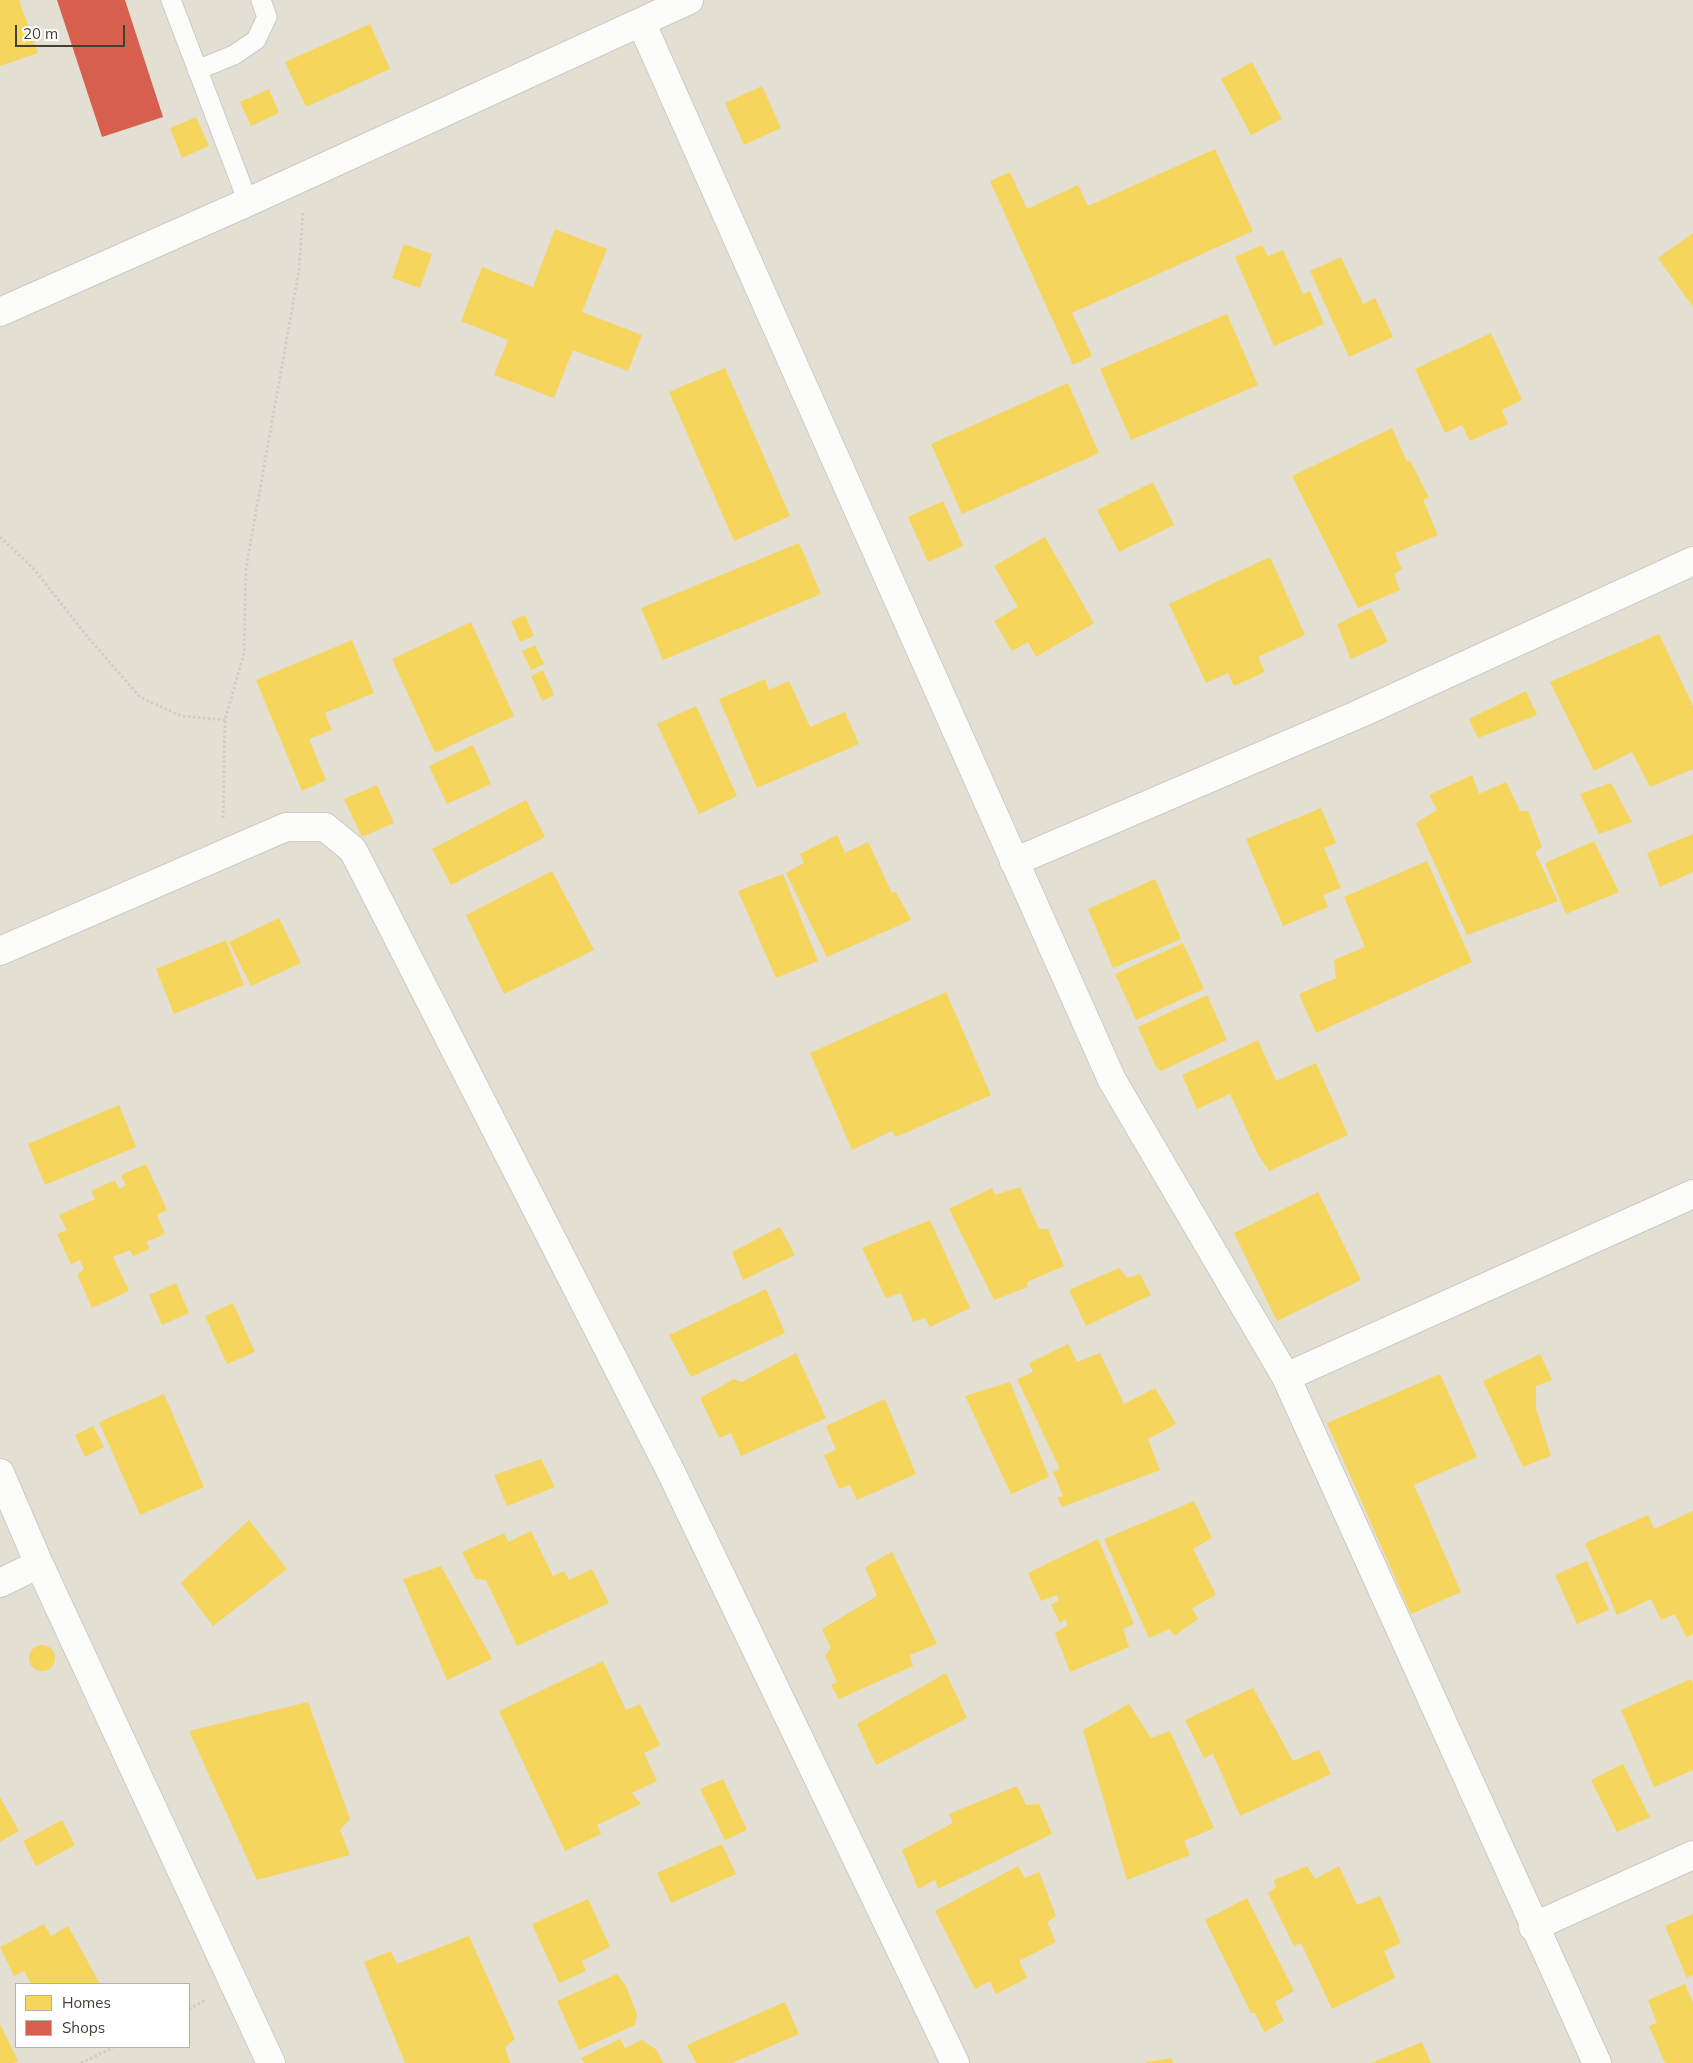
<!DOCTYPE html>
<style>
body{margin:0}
#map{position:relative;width:1693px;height:2063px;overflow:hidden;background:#eeede6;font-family:Mulish,sans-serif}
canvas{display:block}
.legend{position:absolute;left:15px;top:1983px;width:175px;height:65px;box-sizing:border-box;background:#fff;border:1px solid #b4b2ad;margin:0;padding:6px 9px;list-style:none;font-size:15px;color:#443e33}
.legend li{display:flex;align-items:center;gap:10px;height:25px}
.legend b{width:25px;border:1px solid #b4b2ad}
.scale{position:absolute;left:15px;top:25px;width:110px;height:22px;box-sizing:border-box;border:2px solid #443e33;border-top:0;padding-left:6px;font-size:15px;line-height:18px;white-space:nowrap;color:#443e33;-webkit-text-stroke:4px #fff;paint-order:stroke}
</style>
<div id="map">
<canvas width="1693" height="2063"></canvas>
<ul class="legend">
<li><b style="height:14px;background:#f6d55c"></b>Homes</li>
<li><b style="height:14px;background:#d6604d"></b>Shops</li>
</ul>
<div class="scale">20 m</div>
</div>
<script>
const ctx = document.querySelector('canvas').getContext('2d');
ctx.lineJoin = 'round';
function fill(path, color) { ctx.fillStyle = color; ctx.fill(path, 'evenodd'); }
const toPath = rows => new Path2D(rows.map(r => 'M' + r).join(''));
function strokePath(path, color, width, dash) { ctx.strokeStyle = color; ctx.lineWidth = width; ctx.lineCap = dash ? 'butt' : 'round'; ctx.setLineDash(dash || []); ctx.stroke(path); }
const residential = toPath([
 [0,0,1693,0,1693,2063,0,2063],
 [16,1984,189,1984,189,2047,16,2047]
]);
const homes = toPath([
 [0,0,19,0,38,53,0,66],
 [370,24,390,69,306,107,285,62],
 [1252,62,1282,119,1251,135,1221,79],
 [762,86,781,128,744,145,725,103],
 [269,89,279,113,251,126,240,102],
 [196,117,209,146,182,158,170,128],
 [1215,149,1253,231,1072,313,1092,356,1073,365,990,181,1010,172,1027,209,1078,185,1088,206],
 [555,229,607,249,582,312,642,335,628,371,573,350,554,398,494,375,508,340,461,321,482,267,533,287],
 [1693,233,1693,307,1658,258],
 [404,244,432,254,420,288,392,278],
 [1262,245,1268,256,1283,250,1303,294,1310,291,1324,324,1274,346,1235,257],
 [1341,257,1363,304,1375,298,1393,337,1349,357,1310,271],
 [1227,314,1258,385,1131,440,1100,369],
 [1491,333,1522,400,1502,410,1508,424,1470,441,1462,425,1445,433,1415,369],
 [725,368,790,516,734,541,669,392],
 [1068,383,1099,453,962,514,931,444],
 [1392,428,1407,462,1410,460,1429,498,1423,500,1438,535,1395,553,1402,569,1394,574,1400,590,1358,608,1292,476],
 [1153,482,1174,525,1119,552,1097,510],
 [943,501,963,546,928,562,908,517],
 [1045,537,1094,623,1036,657,1028,642,1012,651,994,621,1018,607,994,566],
 [799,543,821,594,663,660,641,608],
 [1270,557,1305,635,1258,657,1265,672,1234,686,1228,673,1206,683,1169,604],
 [1371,608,1388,642,1351,659,1337,624],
 [525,615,534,636,520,642,511,621],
 [471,622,514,716,435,753,392,659],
 [1659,634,1693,706,1693,769,1650,787,1632,752,1594,771,1550,682],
 [352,640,374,693,325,713,332,730,309,739,326,780,302,791,256,680],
 [535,645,544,664,531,670,522,651],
 [543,670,554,695,542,701,531,676],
 [765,679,769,690,789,681,810,727,845,712,859,744,757,788,719,699],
 [1526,691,1537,715,1478,738,1469,719],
 [696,706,737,796,699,814,657,724],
 [473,745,491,784,447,804,429,766],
 [1472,775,1479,794,1506,782,1520,811,1528,811,1542,847,1535,852,1558,901,1467,935,1416,823,1437,810,1429,795],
 [1611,783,1632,822,1599,834,1580,794],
 [377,785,394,823,362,837,344,799],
 [526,800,545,837,451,885,432,849],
 [1321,808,1336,843,1324,848,1341,888,1323,895,1328,907,1283,926,1246,839],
 [1693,834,1693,872,1660,887,1647,853],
 [837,835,845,853,868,842,892,893,896,892,911,920,827,957,786,873,804,863,800,854],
 [1594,841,1619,892,1566,914,1545,863],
 [1427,861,1472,962,1316,1033,1299,994,1336,978,1334,960,1365,947,1344,897],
 [552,871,594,950,504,994,466,915],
 [783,874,818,961,776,978,738,891],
 [1155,879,1181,939,1113,968,1088,909],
 [279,918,301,963,251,986,229,942],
 [226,940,244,985,174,1014,156,969],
 [1183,943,1204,989,1136,1020,1115,974],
 [946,992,991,1095,896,1137,892,1131,852,1150,810,1053],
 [1207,995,1227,1040,1161,1071,1156,1067,1138,1027],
 [1258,1040,1276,1081,1316,1063,1348,1135,1269,1171,1259,1156,1230,1094,1197,1109,1182,1075],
 [119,1105,136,1147,45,1185,28,1144],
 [146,1164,167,1210,157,1215,165,1234,146,1242,150,1249,133,1256,130,1250,113,1257,129,1291,92,1308,77,1274,84,1270,80,1260,71,1264,57,1234,67,1230,59,1215,95,1199,91,1191,115,1180,119,1189,126,1185,121,1175],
 [1020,1187,1039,1229,1048,1229,1064,1266,1027,1282,1028,1287,994,1300,949,1209,992,1188,995,1195],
 [1318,1192,1361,1280,1277,1321,1234,1233],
 [930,1220,970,1308,930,1327,925,1318,913,1322,901,1293,886,1298,862,1248],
 [780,1227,795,1255,743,1280,732,1252],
 [1119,1268,1127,1278,1140,1274,1151,1295,1086,1326,1069,1290],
 [176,1283,189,1313,162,1325,149,1295],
 [766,1289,785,1333,691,1377,669,1335],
 [233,1303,255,1352,227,1364,205,1316],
 [1068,1344,1077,1362,1100,1353,1124,1404,1155,1388,1176,1424,1148,1439,1160,1470,1062,1507,1057,1498,1063,1496,1053,1472,1060,1469,1017,1379,1033,1372,1029,1363],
 [796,1353,826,1418,741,1456,731,1433,719,1438,700,1398,734,1379,742,1382],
 [1540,1354,1552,1380,1536,1386,1536,1408,1551,1456,1523,1467,1483,1381],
 [1440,1374,1477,1457,1414,1485,1461,1592,1411,1614,1327,1423],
 [1010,1382,1049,1477,1011,1494,965,1396],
 [164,1394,204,1487,140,1515,99,1422],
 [885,1399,916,1474,857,1500,850,1485,839,1489,824,1455,836,1450,826,1426],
 [93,1426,104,1447,85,1457,75,1435],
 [541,1459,555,1487,507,1506,494,1475],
 [1194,1501,1212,1538,1193,1549,1216,1595,1192,1608,1198,1619,1174,1636,1170,1629,1149,1638,1104,1539],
 [1693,1511,1693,1634,1686,1637,1675,1614,1661,1620,1651,1599,1617,1615,1585,1543,1648,1515,1654,1529],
 [249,1520,287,1569,213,1626,181,1583],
 [531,1531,553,1576,564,1571,569,1580,592,1569,609,1603,517,1646,486,1580,475,1579,462,1552,504,1533,508,1542],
 [1098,1539,1134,1624,1123,1629,1129,1647,1070,1672,1055,1633,1068,1625,1065,1619,1060,1623,1051,1605,1059,1600,1056,1595,1041,1601,1028,1573],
 [892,1552,937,1644,910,1655,913,1666,839,1699,831,1685,837,1682,825,1655,831,1648,822,1629,877,1596,865,1567],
 [1587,1561,1609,1610,1577,1624,1555,1575],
 [441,1566,492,1659,447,1680,403,1579],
 '29 1658a13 13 0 1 1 26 0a13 13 0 1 1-26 0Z',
 [603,1661,626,1710,640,1704,660,1745,644,1753,657,1781,632,1793,641,1804,597,1825,601,1834,565,1851,499,1711],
 [946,1673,967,1718,876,1765,857,1724],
 [1691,1679,1693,1684,1693,1770,1654,1787,1621,1710],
 [1253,1688,1293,1761,1319,1750,1331,1774,1240,1816,1213,1754,1204,1758,1185,1720],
 [308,1702,350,1819,340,1830,350,1855,257,1880,189,1731],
 [1129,1704,1151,1738,1170,1731,1214,1828,1184,1841,1190,1855,1127,1880,1083,1730],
 [1623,1764,1650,1817,1617,1832,1591,1780],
 [723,1779,747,1830,725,1840,700,1789],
 [1017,1786,1026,1805,1039,1804,1052,1834,938,1889,935,1880,918,1889,902,1850,953,1823,949,1814],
 [0,1797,19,1831,0,1842],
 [62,1820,75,1845,36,1866,23,1841],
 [722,1844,736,1874,671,1903,657,1873],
 [1018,1866,1025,1878,1039,1872,1056,1916,1047,1922,1056,1942,1019,1961,1027,1978,996,1994,990,1981,975,1989,935,1911],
 [1307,1866,1315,1879,1339,1866,1357,1905,1380,1896,1401,1943,1384,1951,1395,1978,1332,2009,1301,1943,1294,1946,1268,1893,1276,1887,1274,1880],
 [1247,1898,1294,1991,1275,2002,1284,2021,1264,2032,1255,2013,1251,2013,1205,1920],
 [588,1899,610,1947,582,1961,586,1971,559,1983,532,1924],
 [1693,1914,1693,1975,1687,1978,1665,1926],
 [44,1924,51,1936,68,1926,100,1984,31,1984,24,1971,14,1976,0,1947],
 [469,1936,515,2039,505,2047,510,2063,405,2063,364,1962,391,1951,397,1964],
 [617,1974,626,1986,637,2014,635,2025,579,2050,557,2001],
 [1685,1984,1693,2003,1693,2063,1665,2063,1649,2026,1657,2023,1648,2000],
 [785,2002,799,2034,732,2063,696,2063,687,2045],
 [0,2024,18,2061,14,2063,0,2063],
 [620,2039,625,2048,642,2040,657,2050,663,2063,584,2063,581,2058],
 [1422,2042,1431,2063,1371,2063],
 [1172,2058,1173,2063,1146,2063,1146,2062]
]);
const shops = toPath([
 [57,0,125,0,163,117,102,137]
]);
const path = toPath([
 [0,537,34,569,86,635,140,697,181,716,225,720],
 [223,818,225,720,244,653,246,568,299,270,303,212],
 [189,2009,206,2000],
 [81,2063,114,2047]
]);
const service = toPath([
 [171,0,248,202],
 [197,70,234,55,256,40,267,17,261,0]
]);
const minor = toPath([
 [641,22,1112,1080,1286,1377,1597,2063],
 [0,312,248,202,689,0],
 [1014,862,1359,714,1693,561],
 [0,951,286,827,325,827,353,850,670,1470,955,2063],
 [1286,1377,1693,1194],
 [0,1473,39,1564,271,2063],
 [0,1583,39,1564],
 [1533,1927,1693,1855]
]);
fill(residential, '#e3dfd3');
fill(homes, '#f6d55c');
fill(shops, '#d6604d');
strokePath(service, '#cccac4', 21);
strokePath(minor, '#cccac4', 30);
strokePath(path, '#d0cdc8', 3, [2.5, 2.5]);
strokePath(service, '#fcfcfb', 19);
strokePath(minor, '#fcfcfb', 28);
</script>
